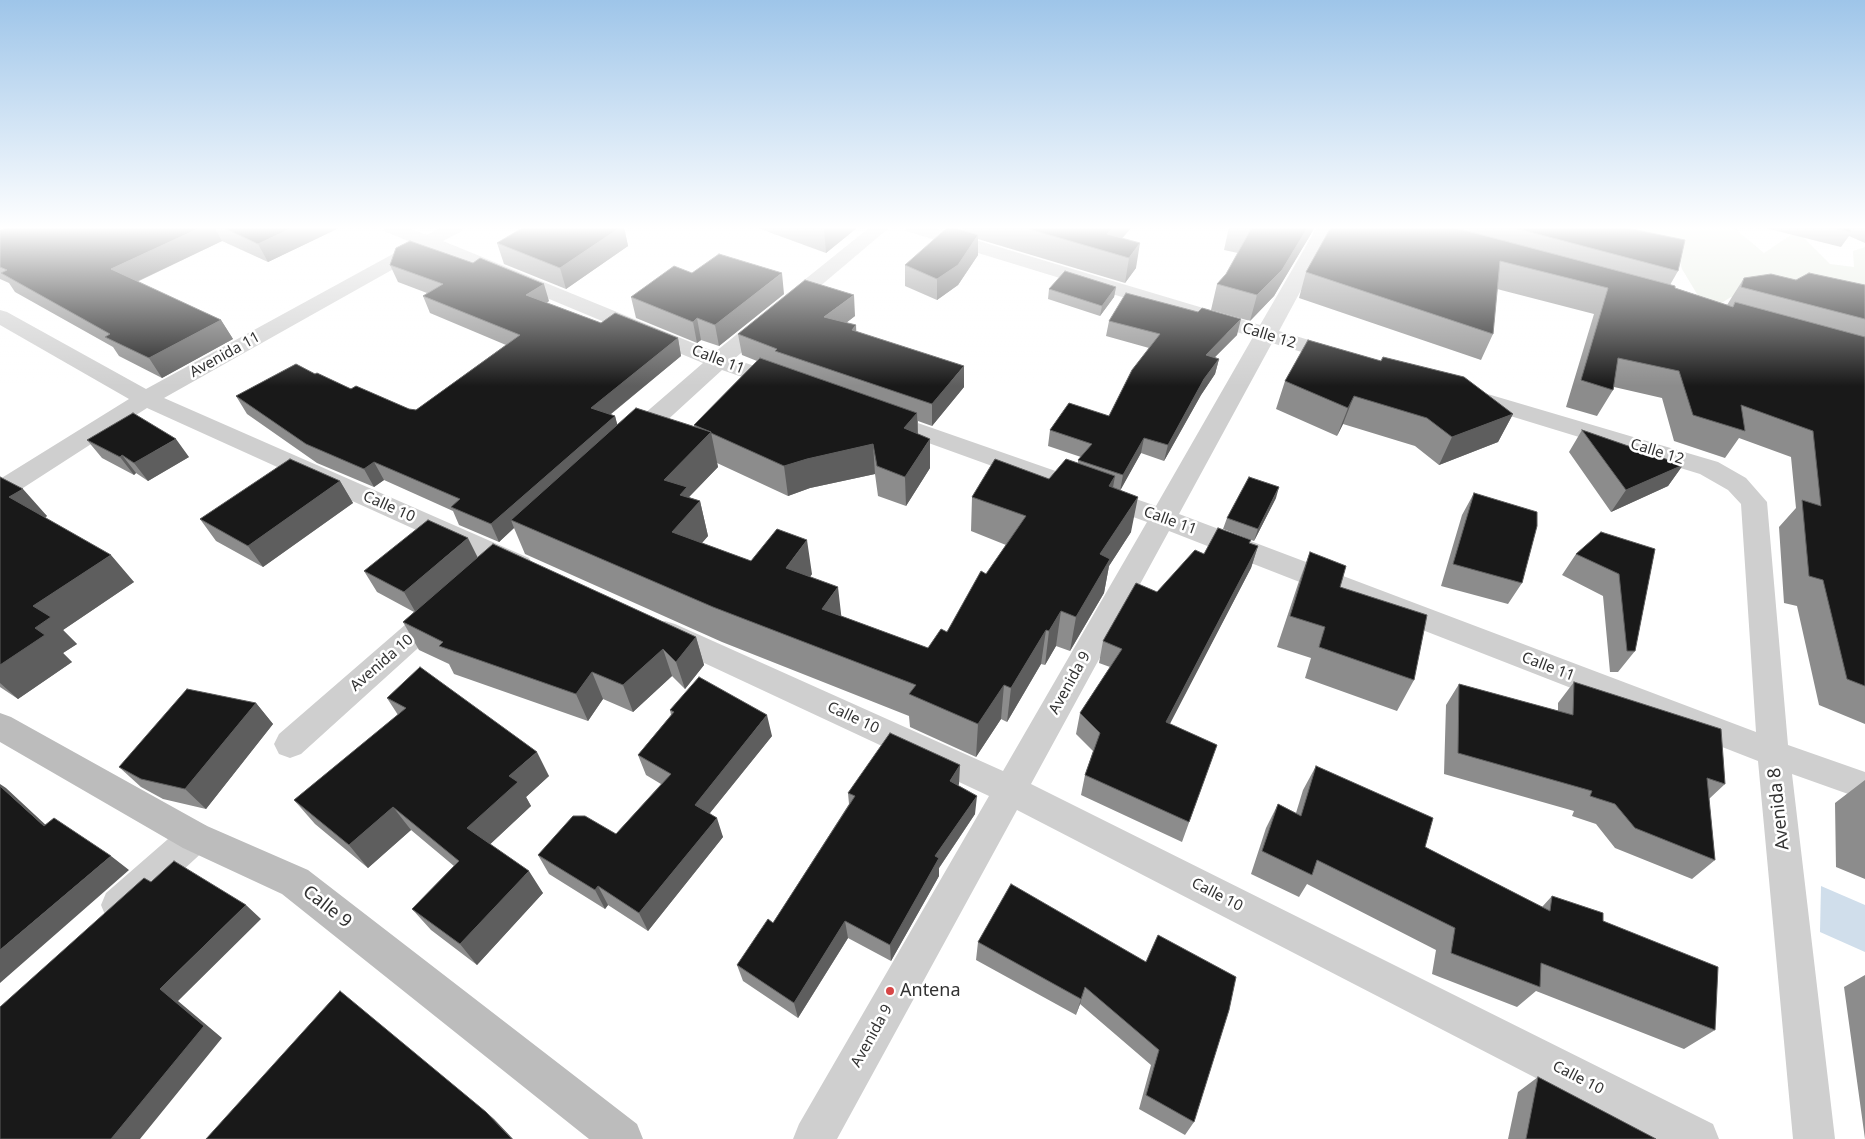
<!DOCTYPE html>
<style>
body{margin:0}
canvas{display:block;background:#fff}
</style>
<canvas width="1865" height="1139"></canvas>
<script>
const ctx = document.querySelector('canvas').getContext('2d');
ctx.lineJoin = 'round';
function fill(path, color) { ctx.fillStyle = color; ctx.fill(path, 'evenodd'); }
const toPath = rows => new Path2D(rows.map(r => 'M' + r).join(''));
function strokePath(path, color, width, dash) { ctx.strokeStyle = color; ctx.lineWidth = width; ctx.lineCap = dash ? 'butt' : 'round'; ctx.setLineDash(dash || []); ctx.stroke(path); }
function write(font, color, halo, rows, align = 'center') {
  ctx.font = font + ' "Noto Sans",sans-serif'; ctx.lineWidth = 5; ctx.setLineDash([]); ctx.textBaseline = 'middle'; ctx.strokeStyle = halo; ctx.fillStyle = color; for (const [text, x, y, turn = 0] of rows) {
    ctx.save(); ctx.translate(x, y); ctx.rotate((+turn || 0) * Math.PI / 180); ctx.textAlign = isNaN(turn) ? turn : align; if (halo) ctx.strokeText(text, 0, 0); ctx.fillText(text, 0, 0); ctx.restore();
  }
}
const green = toPath([
 [1532,227,1733,227,1764,253,1797,231,1830,264,1854,267,1853,251,1865,247,1865,288,1739,304,1731,297,1712,309,1703,304,1682,269,1676,249]
]);
const water = toPath([
 [1821,886,1865,905,1865,952,1820,932]
]);
const street = toPath([
 [382,227,407,227,427,235,442,227,464,227,462,231,443,241,715,352,870,227,890,227,734,359,790,378,793,383,790,388,782,390,774,388,722,370,639,446,630,448,621,446,618,440,621,434,703,363,429,249,164,398,529,558,533,565,529,572,519,575,509,572,147,408,9,497,0,500,0,479,129,399,0,325,0,310,7,312,146,389,413,243,384,231,382,227],
 [904,227,932,227,1260,325,1317,227,1335,227,1279,331,1349,352,1352,357,1349,362,1341,364,1272,343,1179,514,1756,732,1741,504,1728,490,1700,474,1458,400,1454,395,1458,390,1466,388,1474,390,1718,462,1746,478,1767,502,1788,745,1865,772,1865,800,1792,774,1835,1139,1793,1139,1758,761,1169,531,1031,784,1713,1124,1719,1139,1654,1139,1017,810,837,1139,793,1139,799,1124,989,796,655,640,650,632,655,624,665,621,675,624,1003,771,1147,522,876,424,872,419,876,414,884,412,892,414,1156,506,1253,337,906,231,904,227],
 [438,602,448,605,452,613,448,621,301,754,290,758,279,754,274,744,279,734,428,605,438,602],
 [195,821,207,826,212,837,207,848,132,917,119,922,106,917,101,905,106,893,183,826,195,821]
]);
const secondary = toPath([
 [0,713,11,717,207,826,308,870,637,1124,643,1139,589,1139,282,894,183,848,0,742,0,713]
]);
const wall = toPath([
 [8,227,341,227,268,262,222,241,137,282,221,320,233,339,162,378,119,356,113,347,15,292,9,283,0,279,0,230],
 [524,227,624,227,628,246,566,289,504,264,497,243],
 [755,227,858,227,826,253],
 [962,227,1132,227,1122,238,1136,268,1125,283,978,239,978,255,958,285,937,300,905,286,905,265,962,230],
 [1229,227,1315,227,1274,296,1250,321,1211,310,1217,284,1226,274,1238,253,1224,250],
 [1331,227,1622,227,1678,271,1670,285,1675,288,1727,305,1744,278,1796,280,1865,285,1865,724,1819,705,1797,606,1784,603,1779,527,1796,508,1791,457,1739,438,1725,458,1674,441,1662,398,1614,387,1613,390,1597,416,1566,407,1594,314,1497,289,1493,334,1481,360,1299,298,1306,272],
 [1761,227,1865,227,1865,243,1849,236,1841,247],
 [390,265,549,301,546,303,601,323,678,338,681,356,610,415,615,416,617,425,695,427,694,425,757,361,742,355,738,334,855,316,846,323,856,331,964,387,932,426,918,421,918,434,930,468,906,506,878,496,875,474,810,488,788,496,717,463,718,467,689,497,700,501,708,536,702,543,751,561,812,574,810,577,841,616,928,648,947,632,1006,545,971,531,972,497,1049,479,1078,463,1078,460,1081,457,1048,446,1050,430,1109,416,1149,348,1106,336,1109,321,1237,335,1215,357,1219,359,1215,374,1201,395,1164,461,1141,453,1120,490,1131,532,1109,566,1104,593,1070,651,1056,646,1045,665,1041,664,1007,722,1001,719,976,757,910,727,909,716,722,642,525,554,514,528,499,542,459,525,453,511,384,480,374,487,317,463,247,414,236,396,315,374,351,389,409,409,416,410,506,345,430,313,423,296,427,293,398,282],
 [692,273,784,294,719,346,701,340,697,343,636,318,631,297],
 [1116,287,1114,297,1100,316,1048,299,1049,289],
 [1285,381,1513,414,1498,442,1439,465,1415,446,1343,424,1337,436,1276,409],
 [1582,430,1683,465,1668,486,1611,512,1569,452],
 [87,440,189,457,148,481,136,473,134,475,102,458],
 [0,477,47,516,45,518,134,582,63,630,77,644,63,653,72,662,18,699,0,687],
 [340,481,353,503,263,567,216,541,200,519],
 [1474,493,1522,583,1508,604,1441,586,1462,515],
 [1276,498,1254,541,1223,529,1227,518],
 [1250,543,1258,546,1251,568,1169,724,1217,745,1182,842,1081,795,1085,775,1093,751,1076,734,1080,713,1110,667,1099,663,1103,641,1157,592],
 [1655,549,1635,651,1618,672,1610,672,1603,596,1562,575,1576,554],
 [1310,552,1340,587,1414,680,1397,711,1305,678,1311,658,1277,647,1298,584],
 [477,557,696,637,704,665,685,689,672,676,633,712,603,699,588,721,454,674,449,664,419,650,403,622,414,612,377,592,364,571],
 [1574,682,1725,784,1709,799,1715,860,1692,879,1615,848,1596,824,1572,816,1574,811,1444,774,1446,705,1459,684,1558,711,1558,703],
 [387,698,549,776,526,797,531,806,490,844,543,893,477,965,431,930,412,909,454,866,411,830,368,868,315,824,294,800,398,715],
 [256,703,273,724,206,809,163,799,141,787,119,767],
 [670,710,772,736,710,813,723,837,648,931,608,905,605,909,549,874,538,855,616,834,661,784,646,775,638,755,671,715],
 [1316,766,1425,847,1542,907,1552,896,1603,921,1715,1030,1684,1049,1536,991,1517,1007,1432,974,1436,950,1307,884,1299,897,1251,874,1266,828,1278,804,1296,813,1303,790],
 [1865,780,1865,879,1836,867,1835,803],
 [959,784,958,786,975,814,939,868,939,876,891,961,848,938,798,1018,743,981,737,965,773,923,849,804,848,793],
 [978,942,1146,962,1194,1122,1185,1135,1139,1109,1151,1065,1080,1004,1076,1015,976,960],
 [1865,975,1865,1139,1844,987],
 [1538,1077,1656,1139,1508,1139,1518,1092]
]);
const shadedWall = toPath([
 [202,227,214,227,222,241,123,288,111,269],
 [294,227,341,227,268,262,258,244],
 [621,227,624,227,628,246,566,289,560,268],
 [826,227,858,227,826,253,824,228],
 [1114,227,1132,227,1110,252,1107,234],
 [1308,227,1315,227,1274,296,1250,321,1257,295],
 [978,235,978,255,958,285,937,300,937,279],
 [1140,243,1136,268,1125,283,1129,258],
 [782,273,784,294,719,346,715,325],
 [544,284,549,301,532,313,526,295],
 [1116,287,1114,297,1100,316,1102,306],
 [854,295,855,316,826,338,824,317],
 [697,318,701,340,697,343,693,322],
 [1241,319,1237,335,1202,370,1206,355],
 [221,320,233,339,162,378,149,358],
 [856,325,857,346,852,330],
 [678,338,681,356,596,426,591,408],
 [1219,359,1215,374,1201,395,1164,461,1168,445,1204,379],
 [964,366,964,387,932,426,932,404],
 [1354,396,1343,424,1337,436,1348,408],
 [917,413,918,442,904,428],
 [1513,414,1498,442,1439,465,1452,437],
 [615,416,620,434,511,520,514,528,499,542,491,524],
 [711,432,718,467,689,497,692,510,700,501,708,536,681,567,672,532,664,480],
 [1144,438,1141,453,1120,491,1123,475],
 [176,439,189,457,148,481,134,463],
 [930,439,930,468,906,506,905,477],
 [873,444,875,474,810,488,788,496,784,466,807,459],
 [122,455,136,473,134,475,120,457],
 [374,462,384,480,374,487,364,469],
 [1683,465,1668,486,1611,512,1626,490],
 [1115,476,1109,510,1109,486],
 [340,481,353,503,263,567,248,546],
 [1279,487,1276,498,1254,541,1258,529],
 [23,489,47,516,33,524,9,497],
 [1138,497,1131,532,1109,566,1104,593,1070,651,1076,617,1100,554],
 [468,538,479,560,416,613,404,592],
 [807,540,812,574,791,603,786,568],
 [1258,546,1251,568,1160,743,1166,722],
 [111,555,134,582,63,630,77,644,63,653,72,662,18,699,0,683,0,665,35,628,33,606],
 [838,587,842,622,822,609],
 [1061,611,1056,646,1045,665,1049,631],
 [1046,630,1041,664,1007,722,1011,688],
 [696,637,704,665,685,689,676,662],
 [663,649,672,676,633,712,623,685],
 [592,672,603,699,588,721,576,694],
 [1004,685,1001,719,976,757,978,724],
 [256,703,273,724,206,809,185,789],
 [767,715,772,736,701,824,695,805],
 [537,752,549,776,526,797,531,806,483,851,467,828,509,776],
 [960,765,959,784,949,799,950,781],
 [0,784,6,788,63,841,44,826,0,786],
 [977,796,975,814,939,868,939,876,891,961,890,945,935,856],
 [393,807,411,830,368,868,349,845],
 [717,818,723,837,648,931,639,913],
 [111,856,129,870,0,983,0,950],
 [529,871,543,893,477,965,460,944],
 [598,886,608,905,605,909,595,890],
 [246,905,261,919,178,1001,222,1038,140,1139,111,1139,160,989],
 [845,921,848,938,798,1018,794,1003],
 [1085,987,1080,1004,1076,1015,1081,999],
 [486,1112,494,1119,513,1139,512,1139]
]);
const building = toPath([
 [8,227,202,227,111,269,221,320,149,358,105,337,110,334,1,273,7,270,0,267,0,230,8,227],
 [222,227,294,227,258,244,222,227],
 [524,227,621,227,560,268,497,243,524,227],
 [948,227,952,227,978,235,958,265,937,279,905,265,948,227],
 [1022,227,1114,227,1107,234,1140,243,1129,258,1022,227],
 [1239,227,1308,227,1282,270,1257,295,1217,284,1226,274,1251,229,1239,227],
 [1331,227,1452,227,1675,286,1675,288,1733,307,1735,302,1865,337,1865,686,1847,679,1823,580,1809,576,1802,500,1821,506,1813,431,1741,405,1745,431,1693,415,1679,371,1618,358,1613,390,1581,380,1608,288,1500,261,1493,334,1306,272,1331,227],
 [1511,227,1622,227,1685,240,1678,271,1511,227],
 [1830,227,1849,227,1851,232,1830,227],
 [410,241,473,263,480,258,544,284,526,295,601,323,615,313,678,338,591,408,615,416,491,524,451,507,460,499,374,462,364,469,306,444,236,396,296,364,315,374,317,373,351,389,356,386,409,409,416,410,520,335,423,296,443,284,390,265,396,248,410,241],
 [719,254,782,273,715,325,697,318,693,322,631,297,674,266,692,273,719,254],
 [1065,271,1116,287,1102,306,1049,289,1065,271],
 [1809,273,1865,285,1865,319,1741,287,1744,278,1771,274,1796,280,1809,273],
 [805,280,854,295,824,317,856,325,852,330,964,366,932,404,775,351,777,349,738,334,805,280],
 [1126,293,1198,312,1202,308,1241,319,1206,355,1219,359,1204,379,1168,445,1144,438,1123,475,1078,460,1092,444,1050,430,1069,403,1109,416,1132,370,1160,334,1109,321,1126,293],
 [1308,340,1381,361,1383,357,1464,377,1513,414,1452,437,1427,418,1354,396,1348,408,1285,381,1308,340],
 [760,358,917,413,904,428,930,439,905,477,877,466,873,444,807,459,784,466,711,433,711,432,694,425,760,358],
 [636,408,711,432,664,480,687,487,680,495,700,501,672,532,751,561,777,529,807,540,786,568,838,587,822,609,928,648,941,629,947,632,981,571,986,574,1026,516,972,497,995,459,1049,479,1066,459,1115,476,1109,486,1138,497,1100,554,1110,559,1076,617,1061,611,1049,631,1046,630,1011,688,1004,685,978,724,909,694,916,685,713,607,511,520,636,408],
 [133,413,176,439,134,463,122,455,120,457,87,440,133,413],
 [1582,430,1683,465,1626,490,1582,430],
 [290,459,340,481,248,546,200,519,290,459],
 [0,477,23,489,9,497,111,555,33,606,51,617,35,628,45,635,0,665,0,477],
 [1249,477,1279,487,1258,529,1227,518,1249,477],
 [1474,493,1537,512,1537,526,1522,583,1453,564,1474,493],
 [428,520,468,538,404,592,364,571,428,520],
 [1218,528,1251,540,1249,543,1258,546,1166,722,1217,745,1189,822,1085,775,1100,733,1080,713,1122,649,1103,641,1136,583,1157,592,1195,550,1204,554,1218,528],
 [1601,532,1655,549,1635,651,1627,651,1619,574,1576,554,1601,532],
 [493,544,696,637,676,662,663,649,623,685,592,672,576,694,439,646,443,642,403,622,493,544],
 [1310,552,1346,566,1340,587,1427,615,1414,680,1319,647,1325,627,1290,616,1310,552],
 [420,667,537,752,509,776,518,782,467,828,529,871,460,944,412,909,459,861,393,807,349,845,294,800,406,708,387,698,420,667],
 [699,677,767,715,695,805,717,818,639,913,598,886,595,890,538,855,573,816,585,816,616,834,671,774,638,755,674,712,670,710,699,677],
 [1574,682,1721,729,1725,784,1707,778,1715,860,1635,828,1615,804,1590,796,1592,791,1458,753,1459,684,1573,715,1574,682],
 [187,689,256,703,185,789,141,779,119,767,187,689],
 [890,733,960,765,950,781,977,796,935,856,939,858,890,945,845,921,794,1003,737,965,768,919,773,923,855,796,848,793,890,733],
 [1316,766,1433,818,1425,847,1550,911,1552,896,1603,913,1603,921,1718,967,1715,1030,1541,963,1540,987,1451,953,1455,928,1317,860,1312,875,1262,851,1278,804,1301,816,1316,766],
 [0,786,44,826,54,818,111,856,0,950,0,786],
 [174,861,246,905,160,989,204,1026,111,1139,0,1139,0,1007,144,878,151,882,174,861],
 [1011,884,1146,962,1158,935,1236,977,1229,1010,1194,1122,1146,1095,1159,1050,1085,987,1081,999,978,942,1011,884],
 [340,991,486,1112,512,1139,206,1139,340,991],
 [1538,1077,1656,1139,1526,1139,1538,1077]
]);
const markers = [
 [890,991,5,"#d74646"]
];
const streetNames = [
 ["Calle 12",1269,336,17],
 ["Avenida 11",225,355,-29],
 ["Calle 11",718,360,21],
 ["Calle 12",1657,452,17],
 ["Calle 10",389,507,24],
 ["Calle 11",1170,521,20],
 ["Avenida 10",382,663,-41],
 ["Calle 11",1548,667,21],
 ["Avenida 9",1070,683,-61],
 ["Calle 10",853,718,25],
 ["Calle 10",1217,895,27],
 ["Avenida 9",872,1036,-61],
 ["Calle 10",1578,1078,27]
];
const nearStreetnames = [
 ["Avenida 8",1779,809,-96],
 ["Calle 9",327,907,38]
];
const nearPoinames = [
 ["Antena",900,991]
];
fill(green, '#e4eadf');
fill(water, '#d0deeb');
fill(street, '#cfcfcf');
fill(secondary, '#bcbcbc');
fill(wall, '#8c8c8c');
fill(shadedWall, '#5e5e5e');
fill(building, '#191919');
strokePath(building, '#5e5e5e', 1);
const sky = ctx.createLinearGradient(0, 0, 0, 386);
sky.addColorStop(0, '#9ec5e9');
sky.addColorStop(0.59, '#fff');
sky.addColorStop(1, '#ffffff00');
ctx.fillStyle = sky;
ctx.fillRect(0, 0, 1865, 386);
for (const [x, y, r, color] of markers) { const dot = new Path2D(); dot.arc(x, y, r, 0, 2 * Math.PI); ctx.fillStyle = color; ctx.fill(dot); strokePath(dot, '#fff', 2); }
write('15px', '#323232', '#fff', streetNames);
write('18px', '#323232', '#fff', nearStreetnames);
write('18px', '#323232', '#fff', nearPoinames, 'left');
</script>
